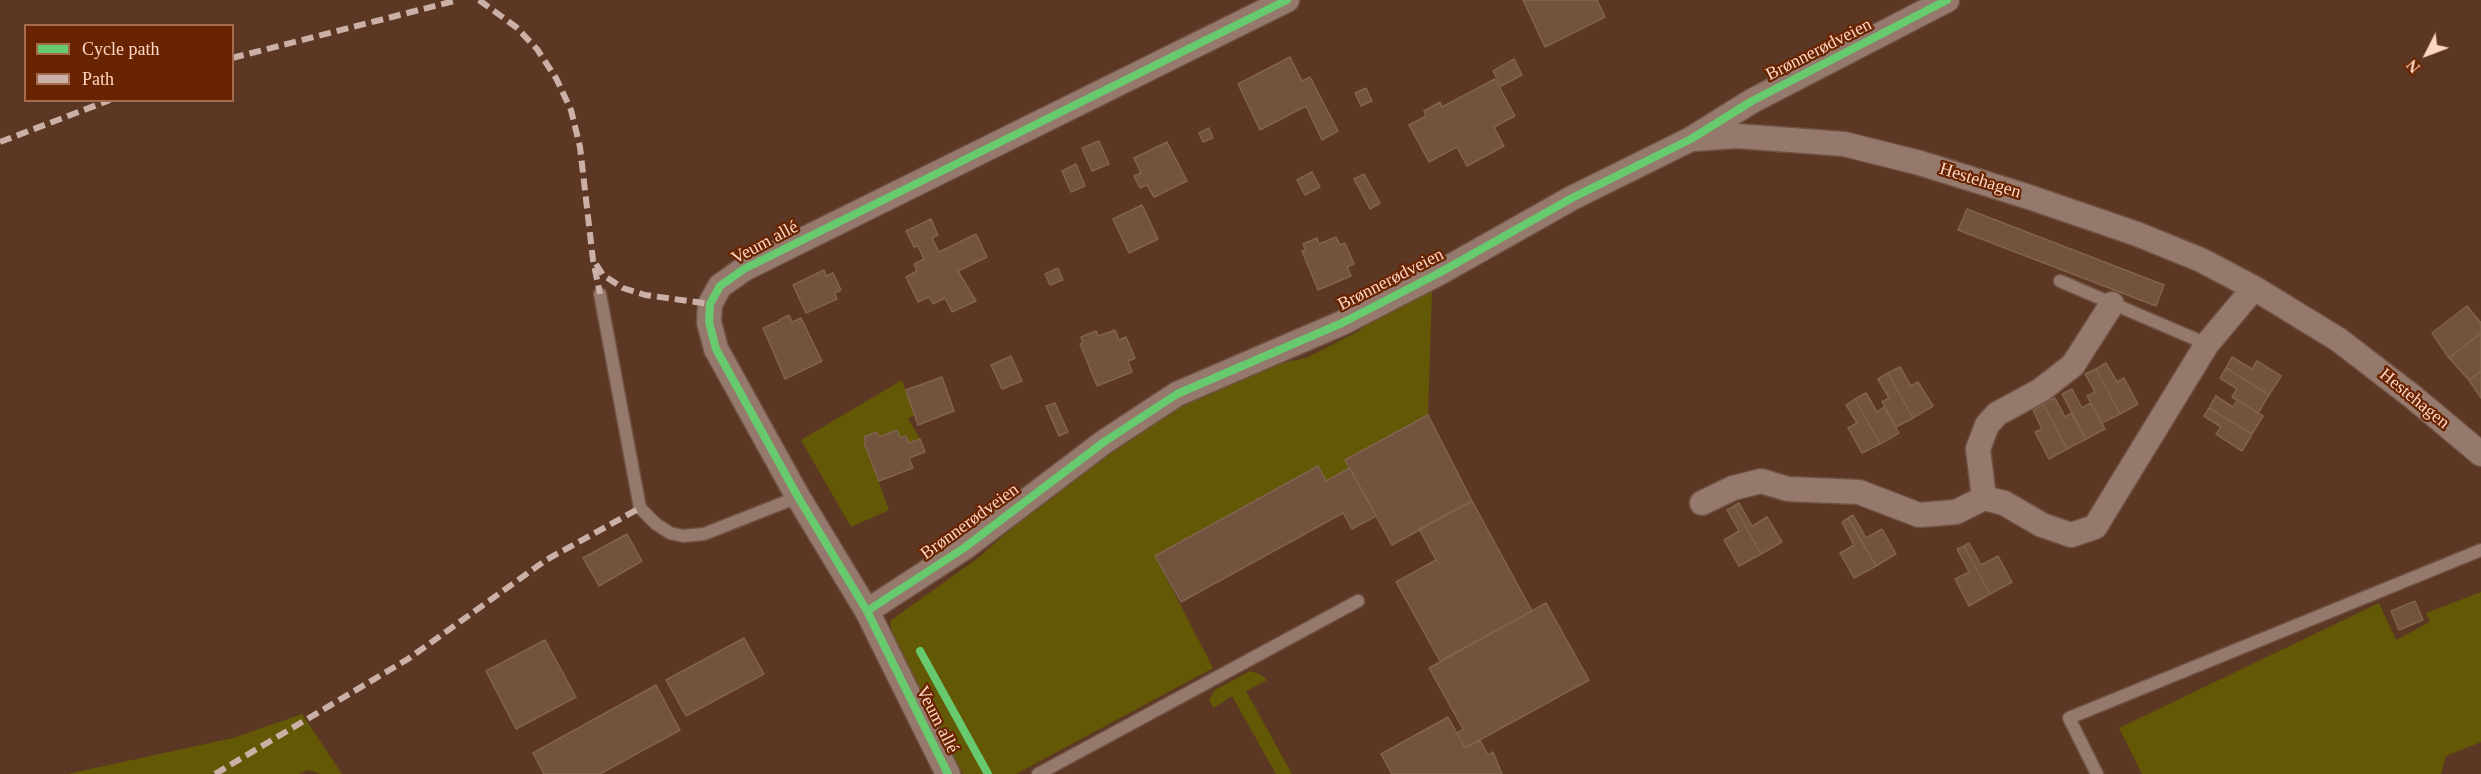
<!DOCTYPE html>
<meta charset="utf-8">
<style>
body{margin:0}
#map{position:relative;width:2481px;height:774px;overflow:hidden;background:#5c3723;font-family:Georgia,serif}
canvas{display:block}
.legend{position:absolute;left:24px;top:24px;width:210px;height:78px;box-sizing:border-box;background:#682400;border:2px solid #a46b4e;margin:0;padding:8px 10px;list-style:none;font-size:18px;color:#ffd5c3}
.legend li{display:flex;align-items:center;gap:12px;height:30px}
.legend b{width:30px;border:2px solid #a46b4e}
.north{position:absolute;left:2397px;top:24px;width:60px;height:60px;-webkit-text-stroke:4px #682400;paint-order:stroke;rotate:228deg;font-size:16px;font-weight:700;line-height:24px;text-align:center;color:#ffd5c3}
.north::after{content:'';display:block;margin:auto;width:21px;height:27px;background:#ffd5c3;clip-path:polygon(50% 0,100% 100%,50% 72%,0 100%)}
</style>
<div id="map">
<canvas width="2481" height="774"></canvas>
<ul class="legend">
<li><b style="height:8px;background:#67ca6e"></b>Cycle path</li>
<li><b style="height:8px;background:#cab0a6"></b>Path</li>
</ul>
<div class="north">N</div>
</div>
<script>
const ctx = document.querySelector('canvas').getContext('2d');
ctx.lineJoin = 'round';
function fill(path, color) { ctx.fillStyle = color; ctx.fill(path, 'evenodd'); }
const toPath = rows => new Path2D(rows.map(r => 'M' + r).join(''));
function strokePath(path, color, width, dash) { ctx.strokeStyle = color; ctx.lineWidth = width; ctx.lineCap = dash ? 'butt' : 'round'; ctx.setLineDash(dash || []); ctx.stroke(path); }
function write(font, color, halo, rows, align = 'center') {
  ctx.font = font + ' Georgia,serif'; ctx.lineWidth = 4.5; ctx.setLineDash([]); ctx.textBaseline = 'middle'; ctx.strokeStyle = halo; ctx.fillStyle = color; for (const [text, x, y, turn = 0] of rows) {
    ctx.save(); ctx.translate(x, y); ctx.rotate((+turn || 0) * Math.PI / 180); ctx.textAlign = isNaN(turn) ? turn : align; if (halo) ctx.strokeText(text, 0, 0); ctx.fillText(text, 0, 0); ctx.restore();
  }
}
const green = toPath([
 [1432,289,1428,415,1346,460,1350,468,1326,481,1317,466,1155,556,1213,668,1016,774,963,774,893,640,890,621,978,558,1044,500,1147,420,1182,407,1203,392,1262,367,1306,358,1359,331,1374,317],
 [902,380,915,416,908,418,920,439,909,443,906,436,900,438,897,430,879,437,876,432,864,437,866,442,864,443,889,510,851,527,801,440],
 [2481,592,2481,742,2446,756,2441,774,2142,774,2119,728,2379,603,2396,640,2430,622,2426,613],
 [1250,671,1261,675,1267,680,1246,691,1292,774,1276,774,1232,696,1213,708,1209,699,1215,690],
 [302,714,342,774,320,774,308,770,299,774,67,774,233,738]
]);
const building = toPath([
 [1523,0,1597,0,1605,17,1545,47,1523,0],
 [1290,57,1302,81,1310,77,1338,131,1322,140,1306,106,1260,130,1238,84,1290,57],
 [1514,59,1522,75,1501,86,1493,71,1514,59],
 [1495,79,1515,116,1494,127,1504,146,1467,166,1457,147,1429,162,1409,125,1426,116,1424,111,1440,102,1442,107,1495,79],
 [1366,88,1372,101,1361,106,1355,93,1366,88],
 [1209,128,1213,138,1203,142,1199,133,1209,128],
 [1099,141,1109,164,1092,171,1082,148,1099,141],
 [1167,142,1187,181,1154,197,1147,185,1140,188,1134,176,1141,173,1134,158,1167,142],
 [1076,164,1085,186,1071,192,1062,171,1076,164],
 [1312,172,1320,187,1305,195,1297,180,1312,172],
 [1364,174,1380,203,1370,209,1354,179,1364,174],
 [1142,205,1158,239,1129,253,1113,219,1142,205],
 [1967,209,2164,285,2156,306,1958,230,1967,209],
 [931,219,938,235,932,238,939,252,976,234,987,257,958,271,976,301,952,312,945,298,933,304,929,297,918,302,906,277,917,271,914,264,924,259,918,246,914,247,906,231,931,219],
 [1336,237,1340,245,1345,243,1354,264,1347,267,1351,276,1318,290,1302,251,1305,250,1303,244,1317,238,1319,244,1336,237],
 [1058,268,1063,280,1050,285,1045,274,1058,268],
 [824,270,826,276,833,273,841,290,835,293,837,299,806,313,793,285,824,270],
 [2467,306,2481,323,2481,333,2449,358,2432,333,2467,306],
 [789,315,792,322,801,318,822,361,785,379,763,328,779,321,779,320,789,315],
 [1115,330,1119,340,1126,337,1135,358,1128,361,1132,372,1097,386,1080,344,1083,343,1081,337,1096,331,1098,336,1115,330],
 [2481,333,2481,371,2469,380,2449,358,2481,333],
 [1011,356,1022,381,1002,389,991,365,1011,356],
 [2232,357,2252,369,2257,361,2281,376,2269,395,2226,368,2232,357],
 [2106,363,2117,382,2124,378,2138,404,2120,414,2096,369,2106,363],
 [1900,367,1911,386,1918,382,1933,406,1913,418,1888,373,1900,367],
 [2226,368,2269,395,2258,413,2232,397,2237,389,2220,378,2226,368],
 [2096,369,2120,414,2102,423,2087,396,2095,392,2085,374,2096,369],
 [2481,371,2481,398,2469,380,2481,371],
 [1888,373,1913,418,1896,427,1882,402,1889,398,1878,379,1888,373],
 [942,377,954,411,918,425,906,390,942,377],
 [2072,389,2082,408,2091,403,2105,429,2086,439,2062,394,2072,389],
 [1866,393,1877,412,1884,407,1899,433,1880,444,1855,399,1866,393],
 [2216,396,2233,407,2237,400,2263,416,2252,434,2209,408,2216,396],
 [2055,398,2065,417,2071,413,2086,439,2067,449,2043,404,2055,398],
 [1855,399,1880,444,1862,453,1848,428,1857,423,1846,405,1855,399],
 [1055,403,1068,432,1059,436,1046,406,1055,403],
 [2043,404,2067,449,2049,459,2035,432,2042,429,2033,410,2043,404],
 [2209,408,2252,434,2242,451,2216,434,2221,427,2204,416,2209,408],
 [1428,415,1472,501,1392,545,1345,460,1428,415],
 [897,430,900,438,906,436,909,443,920,439,925,452,909,458,913,468,879,481,864,443,866,442,864,437,876,432,879,437,897,430],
 [1318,466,1326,481,1350,468,1376,516,1352,529,1343,513,1181,602,1155,556,1318,466],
 [1472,501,1532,611,1440,661,1396,582,1436,560,1419,529,1472,501],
 [1739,503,1752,526,1767,517,1782,542,1761,554,1734,506,1739,503],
 [1734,506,1761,554,1739,566,1724,540,1739,531,1727,510,1734,506],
 [1853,515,1866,538,1882,529,1896,554,1876,566,1848,518,1853,515],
 [1848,518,1876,566,1854,578,1840,553,1854,545,1842,522,1848,518],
 [627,534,642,561,599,586,583,558,627,534],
 [1969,543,1981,565,1998,556,2012,582,1990,594,1964,546,1969,543],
 [1964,546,1990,594,1969,606,1955,579,1969,572,1957,549,1964,546],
 [2415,601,2423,620,2399,630,2391,611,2415,601],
 [1546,603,1589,680,1465,748,1457,733,1463,729,1429,668,1546,603],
 [744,638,764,674,686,716,666,680,744,638],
 [545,640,576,697,516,729,486,671,545,640],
 [656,685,680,730,600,774,544,774,533,753,656,685],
 [1448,717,1465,748,1480,740,1488,755,1493,752,1502,774,1392,774,1381,754,1448,717]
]);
const lane = toPath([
 [2060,281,2207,344],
 [600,294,640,508,656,524,670,533,683,536,704,534,798,497],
 [1038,774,1358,601],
 [2097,774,2069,718,2481,550]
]);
const street = toPath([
 [1694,139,1737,136,1844,144,1920,163,2029,197,2137,234,2201,260,2254,288,2339,340,2413,397,2481,454],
 [1984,498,1978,449,1987,425,1997,414,2041,390,2073,365,2112,304],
 [1702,503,1733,488,1761,481,1788,489,1859,492,1919,515,1956,512,1984,498,2004,503,2042,525,2071,535,2095,527,2207,344,2254,288],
 [867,611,964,548,1104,442,1177,394,1342,323,1439,273,1572,198,1691,139,1752,101,1947,0],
 [948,774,867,611,798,497,716,349,709,322,710,304,720,286,744,269,1287,0]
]);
const quiet = toPath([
 [479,0,516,27,537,49,556,78,571,110,580,147,593,260,600,294],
 [232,58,458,0],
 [0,142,110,100],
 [596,264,603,275,623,288,645,295,710,304],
 [215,774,408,659,546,560,640,508]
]);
const cycleway = toPath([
 [867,611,964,548,1104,442,1177,394,1342,323,1439,273,1572,198,1691,139,1752,101,1947,0],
 [920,651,988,774],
 [948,774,867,611,798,497,716,349,709,322,710,304,720,286,744,269,1287,0]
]);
const streetNames = [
 ["Brønnerødveien",1819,50,-27],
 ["Hestehagen",1980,181,17],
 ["Veum allé",765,243,-28],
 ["Brønnerødveien",1391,280,-27],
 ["Hestehagen",2414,399,39],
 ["Brønnerødveien",970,522,-36],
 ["Veum allé",937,720,63]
];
fill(green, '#635805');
fill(building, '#71533e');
strokePath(building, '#80634e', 1.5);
strokePath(lane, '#6f5142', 15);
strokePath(street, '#6f5142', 27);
strokePath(lane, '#95796c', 12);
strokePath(street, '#95796c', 24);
strokePath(quiet, '#cab0a6', 6, [12, 6]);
strokePath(cycleway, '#67ca6e', 8);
write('18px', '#ffd5c3', '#682400', streetNames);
</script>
